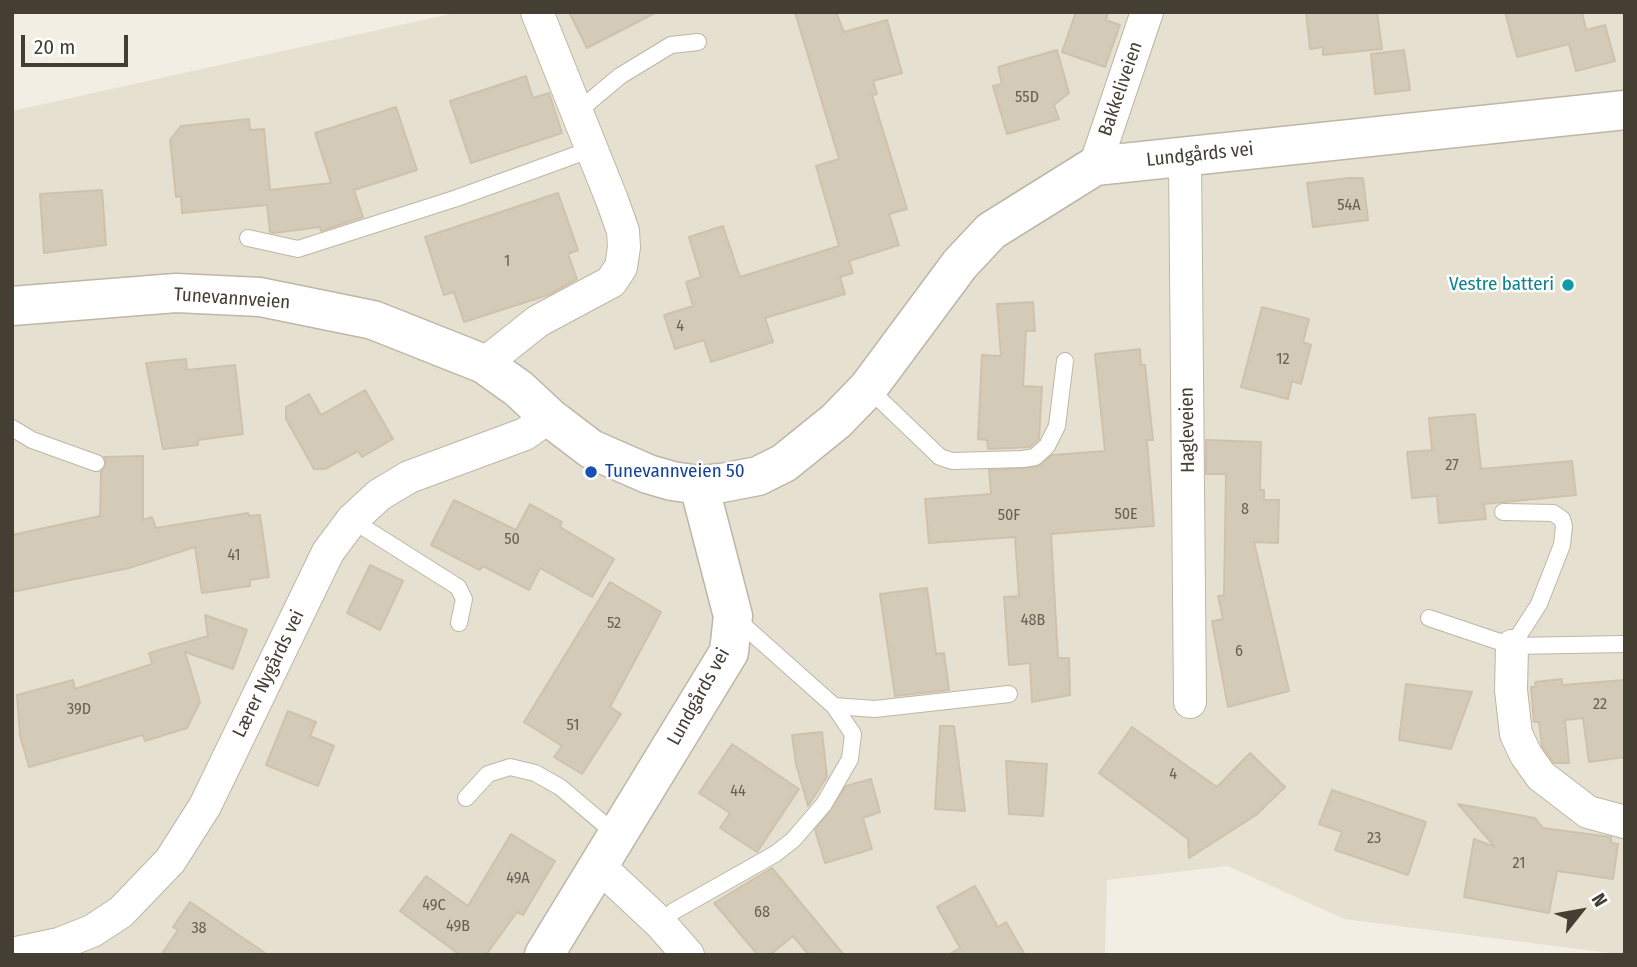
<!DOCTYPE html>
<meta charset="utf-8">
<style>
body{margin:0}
#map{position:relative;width:1637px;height:967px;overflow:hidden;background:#f2eee3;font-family:"Fira Sans Condensed",sans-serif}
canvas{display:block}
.frame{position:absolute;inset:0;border:14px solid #443e33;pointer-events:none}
.north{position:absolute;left:1546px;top:876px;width:70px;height:70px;-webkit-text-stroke:5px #fff;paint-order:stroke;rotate:59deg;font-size:19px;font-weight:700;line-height:28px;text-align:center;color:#443e33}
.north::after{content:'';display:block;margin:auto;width:24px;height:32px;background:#443e33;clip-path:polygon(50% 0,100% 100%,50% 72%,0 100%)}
.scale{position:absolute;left:21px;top:35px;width:107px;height:32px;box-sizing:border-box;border:4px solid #443e33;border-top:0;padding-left:9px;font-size:21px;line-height:24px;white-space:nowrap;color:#443e33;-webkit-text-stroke:5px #fff;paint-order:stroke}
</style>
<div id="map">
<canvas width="1637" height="967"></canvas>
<div class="frame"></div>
<div class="north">N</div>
<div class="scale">20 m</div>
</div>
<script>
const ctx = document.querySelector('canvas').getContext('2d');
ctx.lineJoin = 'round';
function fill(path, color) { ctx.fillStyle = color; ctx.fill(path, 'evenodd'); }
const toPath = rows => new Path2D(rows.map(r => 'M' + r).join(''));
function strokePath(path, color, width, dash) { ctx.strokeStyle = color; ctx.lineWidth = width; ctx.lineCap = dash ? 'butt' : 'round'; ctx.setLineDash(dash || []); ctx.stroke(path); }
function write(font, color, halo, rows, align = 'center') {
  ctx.font = font + ' "Fira Sans Condensed",sans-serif'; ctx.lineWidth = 5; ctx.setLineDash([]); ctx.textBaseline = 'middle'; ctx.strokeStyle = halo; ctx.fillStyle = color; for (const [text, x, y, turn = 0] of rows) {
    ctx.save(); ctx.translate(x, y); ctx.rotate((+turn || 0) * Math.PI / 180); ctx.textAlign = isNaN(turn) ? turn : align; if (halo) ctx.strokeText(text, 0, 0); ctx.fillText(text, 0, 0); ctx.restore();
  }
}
const residential = toPath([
 [459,12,1625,12,1625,955,1344,919,1228,866,1107,880,1105,955,12,955,12,111]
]);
const building = toPath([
 [569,12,657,12,587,48,569,12],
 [795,12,836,12,844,32,887,20,902,73,873,81,877,94,872,95,907,209,889,214,899,245,849,261,853,273,840,277,845,294,765,318,773,342,711,362,704,340,675,349,664,315,693,306,686,282,701,277,689,237,723,226,740,277,839,246,816,166,839,159,795,12],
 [1076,12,1108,12,1106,20,1120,25,1105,67,1062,52,1076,12],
 [1306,12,1377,12,1382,49,1323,55,1323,47,1310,49,1306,12],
 [1505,12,1582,12,1586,30,1605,25,1615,61,1576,71,1569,44,1517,57,1505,12],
 [1057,50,1069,93,1054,105,1059,119,1007,134,993,86,1002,84,998,67,1057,50],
 [1404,50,1410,90,1375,94,1371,54,1404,50],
 [526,76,533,98,549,93,562,133,471,163,450,101,526,76],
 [396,107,417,170,354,190,363,217,321,231,320,227,274,233,270,232,267,205,182,213,181,196,176,197,170,140,181,126,249,119,250,130,264,129,270,190,331,183,315,133,396,107],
 [1348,178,1363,178,1368,220,1313,227,1307,183,1348,178],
 [102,190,106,245,44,253,40,194,102,190],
 [558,193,578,250,568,254,577,279,548,295,464,322,454,292,444,295,425,237,558,193],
 [1033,302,1035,331,1026,331,1023,386,1042,387,1039,439,1030,447,988,449,987,440,978,439,982,355,1001,356,997,304,1033,302],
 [1262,307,1309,319,1303,342,1311,345,1301,384,1292,381,1288,399,1241,387,1262,307],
 [1140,349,1141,365,1145,365,1153,440,1147,440,1154,526,1051,534,1058,658,1069,658,1070,695,1032,702,1030,663,1009,665,1004,597,1019,596,1015,537,929,543,925,499,991,494,989,470,1037,467,1052,455,1105,451,1095,354,1140,349],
 [186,359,187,370,235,365,243,434,198,440,198,445,163,449,146,363,186,359],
 [365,390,393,439,362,457,358,451,325,469,314,469,286,419,286,407,309,394,321,415,365,390],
 [1475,414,1481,469,1572,461,1576,495,1484,504,1486,519,1439,523,1437,496,1412,498,1407,452,1432,450,1429,418,1475,414],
 [1206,440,1261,442,1260,490,1264,490,1264,500,1279,500,1278,543,1254,542,1289,691,1228,707,1212,621,1223,619,1218,596,1224,595,1226,474,1206,474,1206,440],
 [143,456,143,520,152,517,156,528,248,513,249,516,260,515,269,577,250,580,250,586,202,593,195,547,129,568,12,592,12,535,100,516,101,472,106,462,104,457,143,456],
 [454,500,516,530,530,504,562,522,560,527,614,559,592,597,540,568,529,590,483,566,480,570,431,545,454,500],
 [370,565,403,581,380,630,347,613,370,565],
 [610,582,661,612,610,707,621,714,582,774,554,757,562,746,524,722,610,582],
 [927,588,936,654,944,653,949,690,895,696,880,594,927,588],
 [205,615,247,630,233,669,185,652,200,702,187,728,145,741,143,735,29,767,20,736,17,695,73,680,75,689,152,664,149,653,208,636,205,615],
 [1562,679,1562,685,1625,680,1625,757,1589,762,1583,718,1565,720,1569,763,1554,763,1542,746,1539,722,1534,722,1531,687,1536,687,1535,682,1562,679],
 [1406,684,1472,692,1451,749,1399,740,1406,684],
 [288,711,316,722,310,736,334,746,318,786,266,765,288,711],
 [940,726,954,726,965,811,935,809,940,726],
 [1132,727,1217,787,1250,753,1285,787,1256,815,1189,858,1188,839,1099,773,1132,727],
 [822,732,827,777,808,806,796,764,792,735,822,732],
 [732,744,799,789,757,852,720,828,730,813,699,793,732,744],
 [1006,761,1047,764,1043,816,1009,814,1006,761],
 [871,779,880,812,863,818,872,849,825,863,815,830,846,786,871,779],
 [1332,790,1426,822,1408,875,1335,850,1342,832,1319,824,1332,790],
 [1458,804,1535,818,1543,828,1611,837,1611,843,1618,844,1613,879,1557,871,1549,913,1464,897,1474,839,1495,847,1458,804],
 [511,834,555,861,523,915,517,912,486,955,460,955,400,911,426,876,468,906,511,834],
 [772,868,844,955,809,955,793,936,770,955,758,955,714,903,772,868],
 [975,886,998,927,1006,922,1025,955,948,955,960,948,937,907,975,886],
 [190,902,268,955,161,955,178,930,173,927,190,902]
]);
const service = toPath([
 [577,112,620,76,671,45,698,42],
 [248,238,298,249,457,198,592,149],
 [868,388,940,457,952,461,1023,459,1035,457,1047,446,1057,426,1065,361],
 [12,428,32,440,96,463],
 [1503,512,1553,513,1562,519,1564,526,1562,545,1539,604,1512,646],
 [352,520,458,587,464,599,459,623],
 [1429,618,1512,646,1625,644],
 [834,706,875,709,1009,694],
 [466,798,488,774,510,767,535,773,560,787,618,836],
 [660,923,674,911,775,854,793,840,824,804,850,759,853,734,834,706,734,617]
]);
const minor = toPath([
 [1185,158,1190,702],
 [1095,166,1147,12],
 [484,364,538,321,611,282,621,267,624,247,623,231,612,200,537,12],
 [1512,646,1511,690,1516,734,1526,755,1541,776,1588,812,1625,822],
 [599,866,660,923,688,955],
 [12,954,59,944,92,931,121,912,170,861,205,806,328,552,352,520,379,495,409,477,525,434,549,417]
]);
const tertiary = toPath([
 [12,306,176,293,260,297,373,320,484,364,519,389,549,417,591,449,648,474,672,481,699,485,722,483,758,476,784,463,836,421,868,388,960,264,991,231,1095,166,1625,110],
 [544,955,729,652,733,616,699,485]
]);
const markers = [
 [1568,285,7,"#0f9aa8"],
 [591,472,7,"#1a4fb4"]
];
const numberNames = [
 ["55D",1027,98],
 ["54A",1349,206],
 ["1",507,262],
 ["4",680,327],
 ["12",1283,360],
 ["27",1452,466],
 ["8",1245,510],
 ["50E",1126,515],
 ["50F",1009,516],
 ["50",512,540],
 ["41",234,556],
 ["48B",1033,621],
 ["52",614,624],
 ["6",1239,652],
 ["22",1600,705],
 ["39D",79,710],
 ["51",573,726],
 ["4",1173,775],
 ["44",738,792],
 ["23",1374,839],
 ["21",1519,864],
 ["49A",518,879],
 ["49C",434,906],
 ["68",762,913],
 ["49B",458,927],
 ["38",199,929]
];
const streetNames = [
 ["Bakkeliveien",1121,89,-71],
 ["Lundgårds vei",1200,155,-6],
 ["Tunevannveien",232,299,4],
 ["Hagleveien",1188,430,-91],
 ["Lærer Nygårds vei",269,674,-64],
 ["Lundgårds vei",699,697,-61]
];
const cultureNames = [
 ["Vestre batteri",1554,285]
];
const transitNames = [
 ["Tunevannveien 50",605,472]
];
fill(residential, '#e6e0d1');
fill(building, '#d4cab8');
strokePath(building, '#cfc2ac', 2);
strokePath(service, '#beb6a6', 18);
strokePath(minor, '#beb6a6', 34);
strokePath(tertiary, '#beb6a6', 41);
strokePath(service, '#fff', 16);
strokePath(minor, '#fff', 32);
strokePath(tertiary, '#fff', 38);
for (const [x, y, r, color] of markers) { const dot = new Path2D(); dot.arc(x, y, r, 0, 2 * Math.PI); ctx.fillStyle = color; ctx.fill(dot); strokePath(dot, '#fff', 2.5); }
write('16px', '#686154', null, numberNames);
write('19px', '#443e33', '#fff', streetNames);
write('19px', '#0d838f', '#fff', cultureNames, 'right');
write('19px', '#164399', '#fff', transitNames, 'left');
</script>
